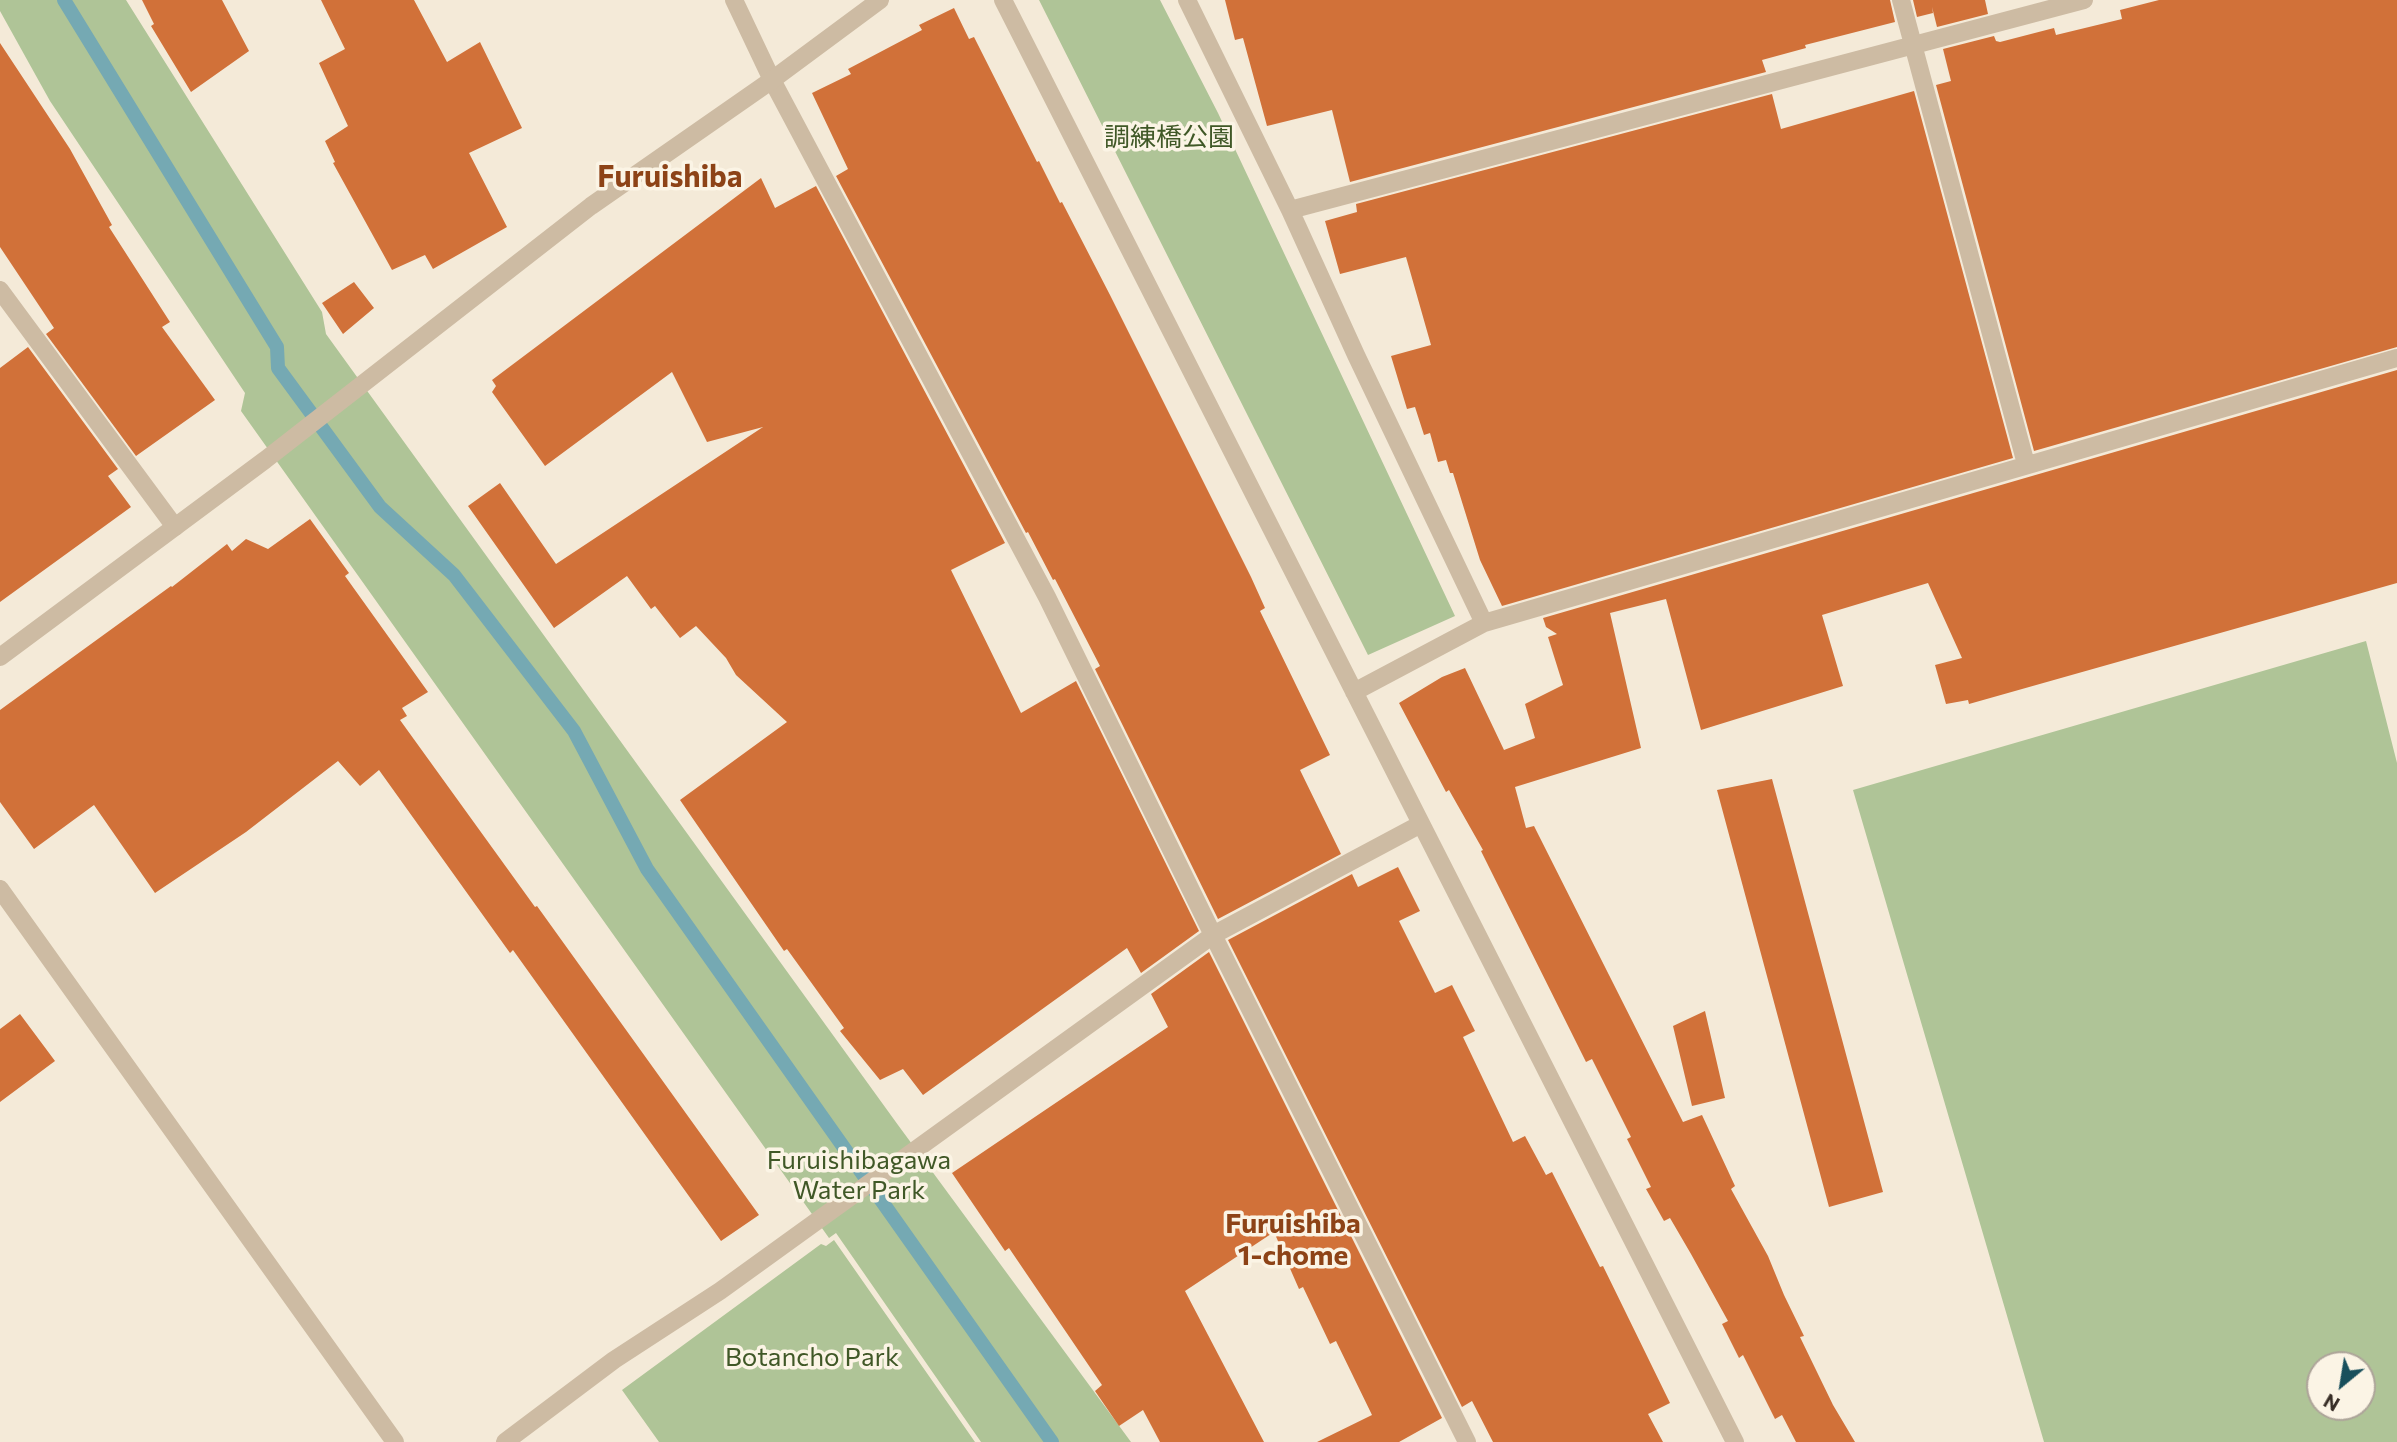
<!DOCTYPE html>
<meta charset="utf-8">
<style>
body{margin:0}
#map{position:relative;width:2397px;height:1442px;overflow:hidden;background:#f4ead8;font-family:Commissioner,sans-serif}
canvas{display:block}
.north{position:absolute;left:2306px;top:1351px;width:70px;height:70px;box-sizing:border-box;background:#fbf4e5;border:2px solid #ada499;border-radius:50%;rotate:210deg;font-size:19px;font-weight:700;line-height:28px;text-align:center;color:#372d26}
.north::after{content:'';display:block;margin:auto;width:24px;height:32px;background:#184f5c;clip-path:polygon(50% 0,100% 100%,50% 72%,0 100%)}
</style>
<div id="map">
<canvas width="2397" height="1442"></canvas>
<div class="north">N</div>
</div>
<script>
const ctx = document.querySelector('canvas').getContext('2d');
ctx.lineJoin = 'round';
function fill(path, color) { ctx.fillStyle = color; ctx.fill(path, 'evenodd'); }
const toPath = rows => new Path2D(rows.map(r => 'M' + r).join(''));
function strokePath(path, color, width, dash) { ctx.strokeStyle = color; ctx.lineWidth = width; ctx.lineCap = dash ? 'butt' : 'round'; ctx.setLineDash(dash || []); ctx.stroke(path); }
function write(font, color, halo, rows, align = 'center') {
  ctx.font = font + ' Commissioner,"Noto Sans JP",sans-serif'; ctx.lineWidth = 7; ctx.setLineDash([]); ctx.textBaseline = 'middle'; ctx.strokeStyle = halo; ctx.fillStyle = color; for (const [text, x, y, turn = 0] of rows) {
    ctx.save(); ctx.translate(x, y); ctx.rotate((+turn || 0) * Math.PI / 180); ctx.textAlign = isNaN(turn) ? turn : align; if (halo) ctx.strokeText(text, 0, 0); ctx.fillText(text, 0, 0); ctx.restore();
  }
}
const green = toPath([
 [0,0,126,0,322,312,326,334,898,1125,1131,1442,981,1442,836,1233,829,1238,241,411,245,393,50,101,0,11],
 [1039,0,1160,0,1218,113,1455,616,1368,655],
 [2366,641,2397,763,2397,1442,2044,1442,1853,790],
 [2320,1365,2362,1365,2362,1407,2320,1407],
 [834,1240,975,1442,659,1442,622,1390,821,1244,826,1246]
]);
const stream = toPath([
 [64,0,277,347,278,368,380,507,454,575,574,731,647,869,1052,1442]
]);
const building = toPath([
 [142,0,222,0,249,51,191,92,151,26,154,24],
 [321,0,414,0,447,62,480,42,522,128,469,153,507,227,433,269,425,255,392,270,333,163,335,162,325,141,348,126,319,63,345,49],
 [1225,0,1890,0,1895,22,1805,45,1806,48,1762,60,1766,72,1350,182,1332,110,1267,126,1243,38,1235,40],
 [1913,0,1985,0,1988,14,1937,27,1932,7,1933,13,1917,17],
 [2159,0,2397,0,2397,347,2034,451,1936,85,1951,81,1943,49,1994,36,1996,41,2000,42,2054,28,2056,35,2122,19,2120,10],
 [954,8,969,39,974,37,1037,162,1039,161,1060,203,1062,202,1110,295,1251,577,1265,608,1260,611,1330,755,1300,770,1341,854,1218,919,1095,669,1100,666,1055,579,1053,580,1028,532,1026,533,836,176,848,169,812,93,851,74,848,69,922,30,919,25],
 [0,43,70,149,112,225,109,227,170,322,162,327,215,400,136,456,46,334,54,328,0,247],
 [1914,91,2013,458,1502,606,1480,560,1453,473,1450,473,1446,460,1438,462,1430,433,1424,435,1415,407,1407,409,1391,356,1431,345,1406,257,1340,274,1325,221,1357,212,1356,204,1772,94,1781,129],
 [761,178,775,208,816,186,1005,543,951,570,1021,713,1076,681,1199,931,1141,973,1127,948,923,1095,903,1069,880,1080,840,1031,844,1028,787,949,784,951,680,800,787,722,736,675,726,658,696,626,680,638,655,606,651,609,627,576,554,628,468,506,500,483,556,564,763,427,707,442,672,372,545,466,492,392,496,386,492,380],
 [354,282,374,308,343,334,322,303],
 [28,347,118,469,108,476,131,507,0,602,0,368],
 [2397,370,2397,583,1969,704,1968,700,1946,704,1935,665,1962,658,1928,583,1822,615,1843,686,1701,730,1666,599,1610,613,1641,748,1515,787,1526,828,1534,826,1683,1122,1702,1115,1735,1186,1731,1189,1768,1256,1784,1295,1804,1336,1800,1337,1833,1405,1855,1442,1796,1442,1782,1415,1775,1419,1743,1355,1739,1358,1722,1324,1728,1321,1691,1254,1670,1218,1664,1221,1646,1189,1651,1187,1627,1139,1631,1137,1592,1059,1586,1062,1481,851,1483,850,1449,790,1446,792,1399,703,1442,677,1465,668,1504,750,1535,738,1525,704,1563,685,1548,637,1557,634,1546,627,1543,618],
 [310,519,349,573,345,576,428,692,402,708,407,716,400,720,535,907,537,906,759,1215,721,1241,513,950,510,953,379,770,360,786,338,761,246,832,155,893,94,805,34,849,0,802,0,710,171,586,172,587,227,544,232,551,246,539,268,549],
 [1772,779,1883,1192,1829,1207,1717,790],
 [1398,867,1420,911,1399,921,1435,993,1452,985,1475,1031,1463,1037,1513,1142,1525,1136,1546,1175,1552,1172,1600,1267,1603,1266,1670,1403,1648,1414,1663,1442,1493,1442,1472,1401,1462,1407,1228,940,1352,874,1358,887],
 [1209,952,1442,1418,1399,1442,1317,1442,1372,1415,1336,1341,1330,1344,1303,1287,1299,1289,1274,1232,1185,1291,1264,1442,1160,1442,1143,1410,1119,1426,1095,1391,1102,1385,1009,1248,1005,1251,952,1173,1168,1027,1151,994],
 [1705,1011,1725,1098,1692,1106,1673,1026],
 [20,1014,55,1061,0,1102,0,1029]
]);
const minor = toPath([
 [734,0,772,80,1047,597,1213,935,1467,1442],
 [1003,0,1735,1442],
 [1187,0,1290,210,1356,355,1484,623],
 [1901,0,2026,464],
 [1290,210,2084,0],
 [0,290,175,527],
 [1354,692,1484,623,2397,358],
 [505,1442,614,1360,720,1291,1213,935,1421,824]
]);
const tertiary = toPath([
 [0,657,265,460,591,206,772,80,880,0],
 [0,889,395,1442]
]);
const parkNames = [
 ["調練橋公園",1169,137],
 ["Furuishibagawa",859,1160],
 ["Water Park",859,1190],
 ["Botancho Park",812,1357]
];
const neighbourhoodNames = [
 ["Furuishiba",1293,1224],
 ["1-chome",1293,1256]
];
const quarterNames = [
 ["Furuishiba",670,177]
];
fill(green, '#afc497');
strokePath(stream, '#75a9b3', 14);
fill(building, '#d17139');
strokePath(minor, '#cdbba3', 18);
strokePath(tertiary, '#cdbba3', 18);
write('26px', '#405827', '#fbf4e5', parkNames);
write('bold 28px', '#8d4317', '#fbf4e5', neighbourhoodNames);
write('bold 30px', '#8d4317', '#fbf4e5', quarterNames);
</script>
